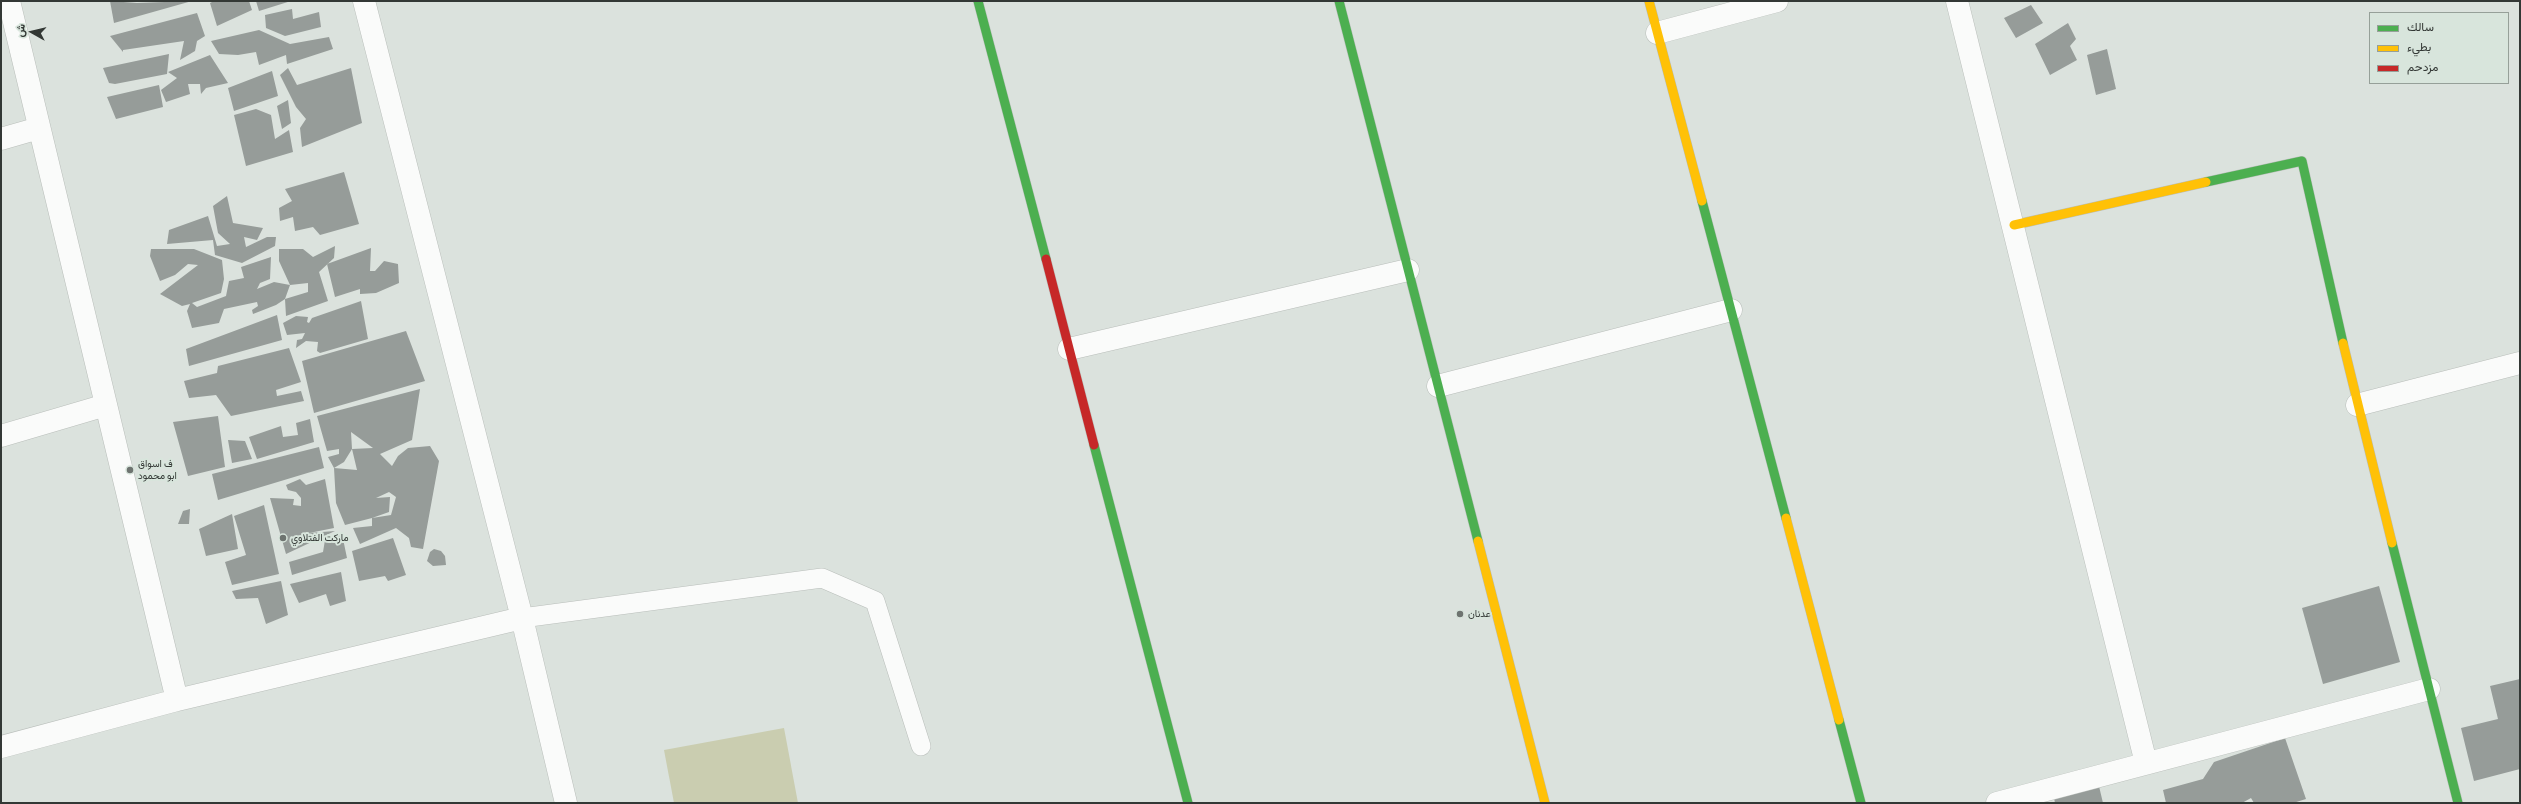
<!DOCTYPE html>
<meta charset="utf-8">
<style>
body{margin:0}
#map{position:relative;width:2521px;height:804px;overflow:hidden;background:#dbe2dd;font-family:Barlow,Vazirmatn,sans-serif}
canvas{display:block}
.frame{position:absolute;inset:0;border:2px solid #333835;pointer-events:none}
.legend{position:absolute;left:2369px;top:12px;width:140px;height:72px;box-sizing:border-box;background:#d8e5dc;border:1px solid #96a099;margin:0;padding:5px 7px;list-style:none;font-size:12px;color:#333835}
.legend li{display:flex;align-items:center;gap:8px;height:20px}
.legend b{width:20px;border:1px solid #96a099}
.north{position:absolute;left:12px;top:12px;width:40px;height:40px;-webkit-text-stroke:3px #d8e5dc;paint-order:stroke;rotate:278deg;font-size:11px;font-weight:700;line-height:16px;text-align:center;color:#333835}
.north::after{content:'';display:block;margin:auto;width:14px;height:18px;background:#333835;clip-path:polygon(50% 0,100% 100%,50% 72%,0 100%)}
</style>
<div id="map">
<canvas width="2521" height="804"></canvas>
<div class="frame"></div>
<ul class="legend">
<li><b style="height:5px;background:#4caf50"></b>سالك</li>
<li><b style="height:5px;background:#ffc107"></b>بطيء</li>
<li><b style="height:5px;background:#c62828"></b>مزدحم</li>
</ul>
<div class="north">ش</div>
</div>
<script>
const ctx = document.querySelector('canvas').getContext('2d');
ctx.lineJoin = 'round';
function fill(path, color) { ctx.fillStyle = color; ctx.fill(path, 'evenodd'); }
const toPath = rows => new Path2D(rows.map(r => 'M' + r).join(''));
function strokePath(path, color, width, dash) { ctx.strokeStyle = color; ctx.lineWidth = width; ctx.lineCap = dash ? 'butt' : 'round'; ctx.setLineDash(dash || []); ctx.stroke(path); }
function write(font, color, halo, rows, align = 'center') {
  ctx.font = font + ' Barlow,Vazirmatn,sans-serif'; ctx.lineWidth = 4; ctx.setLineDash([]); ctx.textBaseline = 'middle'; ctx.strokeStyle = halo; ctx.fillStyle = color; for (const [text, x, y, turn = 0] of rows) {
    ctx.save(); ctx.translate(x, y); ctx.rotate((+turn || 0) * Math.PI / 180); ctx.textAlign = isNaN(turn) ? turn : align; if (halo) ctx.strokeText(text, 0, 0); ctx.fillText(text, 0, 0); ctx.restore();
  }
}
const green = toPath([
 [784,728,798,803,674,803,664,750]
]);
const building = toPath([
 [110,1,137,3,192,1,114,23],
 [214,1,249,1,252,10,217,26,210,3],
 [256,1,291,1,259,11],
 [2031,5,2043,23,2016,38,2004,18],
 [292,9,293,19,319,12,321,27,285,36,266,28,265,15],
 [197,13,205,36,197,41,195,51,180,60,184,41,123,50,123,52,110,36],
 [2068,23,2076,39,2070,46,2077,60,2050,75,2035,44],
 [259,30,290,44,329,37,333,49,287,64,286,55,259,65,256,52,238,55,219,54,211,41],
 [2107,49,2116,89,2096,95,2087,55],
 [169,54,167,74,115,84,109,83,103,68],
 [210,55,228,83,206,88,201,94,200,84,188,84,190,94,166,102,161,90,177,78,168,72],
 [288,68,297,85,351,68,362,123,302,147,300,128,306,119,296,107,280,75],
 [272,71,278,96,234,111,228,88],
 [159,85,163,107,116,119,107,97],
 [288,100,291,123,282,129,277,106],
 [256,109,271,115,275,139,289,130,293,152,246,166,234,115],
 [344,172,359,224,320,235,313,227,295,231,293,217,280,221,279,208,292,201,285,189],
 [227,196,233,223,263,228,257,240,244,237,246,247,267,237,276,237,275,246,242,263,215,255,213,240,167,244,169,230,208,216,217,246,230,244,218,233,213,206],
 [335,246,334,258,319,272,328,301,286,316,285,299,308,292,308,283,290,285,279,261,279,249,303,249,313,257],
 [371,248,370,271,375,271,384,261,398,264,399,283,376,293,360,294,360,289,335,297,327,264],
 [151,249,194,249,222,260,224,279,221,293,192,303,197,307,226,296,229,281,244,278,241,267,271,257,270,279,260,283,257,289,274,282,290,285,285,299,276,305,253,314,252,310,258,306,257,302,224,309,219,323,192,328,187,311,190,304,182,306,160,294,198,265,188,264,175,275,160,281,150,256],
 [361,301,368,339,320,353,317,351,318,342,306,341,296,348,297,340,302,339,305,333,287,335,283,323,296,316,308,317,307,322,309,323,312,318],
 [277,315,282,340,189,366,186,349],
 [406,331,425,381,314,413,302,361],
 [289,348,301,382,276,390,277,396,301,391,304,401,231,416,216,395,189,398,184,381,217,373,218,366],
 [420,389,412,440,380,454,392,466,398,456,408,448,430,446,439,461,423,549,411,547,409,538,396,528,360,544,353,528,372,526,372,518,345,525,336,503,334,468,328,457,339,454,339,449,327,451,317,416],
 [351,432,373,448,352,449],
 [352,449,357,470,334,468,344,462],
 [389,492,396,497,391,515,372,518,389,512,390,497,376,498],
 [218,416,225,467,188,476,173,422],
 [310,419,314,442,257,459,249,437,281,426,283,437,298,435,296,423],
 [228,440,245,441,252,459,232,463],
 [319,447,324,468,218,500,212,474],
 [300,479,306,485,325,479,334,528,309,533,335,531,286,554,270,498,294,499,293,505,301,506,301,498,296,492,288,490,286,485],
 [264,505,279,574,232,585,225,562,246,555,234,516],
 [190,509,189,524,178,524,183,511],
 [232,514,238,549,206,556,199,529],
 [342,534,347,558,292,575,289,562,323,552,325,540],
 [393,538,406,575,388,581,385,576,359,581,352,551],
 [434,549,441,551,445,556,446,565,433,566,427,561,430,552],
 [341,572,346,601,330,606,326,594,299,603,290,584],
 [281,581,288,615,266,624,258,598,236,599,232,591],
 [2379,586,2400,662,2323,684,2302,608],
 [2520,679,2520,769,2474,781,2461,728,2498,719,2490,686],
 [2285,738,2306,799,2293,803,2254,803,2251,798,2242,803,2166,803,2163,790,2203,779,2214,762],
 [2098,782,2103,803,2055,803,2053,793]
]);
const lane = toPath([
 [522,618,822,578,875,601,921,746]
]);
const street = toPath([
 [9,1,177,700],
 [364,1,522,618,566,803],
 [1957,1,2146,763],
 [1657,33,1777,1],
 [1,139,39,128],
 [1069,349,1408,270],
 [1438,386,1731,310],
 [2357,405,2520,363],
 [1,436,106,405],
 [1,747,177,700,522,618],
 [1997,803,2429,689]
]);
const fast = toPath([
 [978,1,1046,259],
 [1339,1,1478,541],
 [2206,182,2302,161,2343,343],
 [1702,201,1786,518],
 [1094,445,1188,803],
 [2392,543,2458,803],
 [1839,720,1861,803]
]);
const slow = toPath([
 [1649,1,1702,201],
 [2014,225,2206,182],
 [2343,343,2392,543],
 [1786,518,1839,720],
 [1478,541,1545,803]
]);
const jam = toPath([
 [1046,259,1094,445]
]);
const markers = [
 [130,470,4,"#6e7470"],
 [283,538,4,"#6e7470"],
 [1460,614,4,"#6e7470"]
];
const poiNames = [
 ["ف اسواق",138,464],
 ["ابو محمود",138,476],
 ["ماركت الفتلاوي",291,538],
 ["عدنان",1468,614]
];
fill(green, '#cacdb0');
fill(building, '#969c99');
strokePath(lane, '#b9beba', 20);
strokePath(street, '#b9beba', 23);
strokePath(fast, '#b9beba', 10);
strokePath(slow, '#b9beba', 10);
strokePath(jam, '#b9beba', 10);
strokePath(lane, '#fafbfa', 19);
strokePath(street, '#fafbfa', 22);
strokePath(fast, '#4caf50', 9);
strokePath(slow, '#ffc107', 9);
strokePath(jam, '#c62828', 9);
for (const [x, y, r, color] of markers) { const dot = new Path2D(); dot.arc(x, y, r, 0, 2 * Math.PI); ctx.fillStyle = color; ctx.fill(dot); strokePath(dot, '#d8e5dc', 1.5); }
write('10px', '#333835', '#d8e5dc', poiNames, 'left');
</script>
